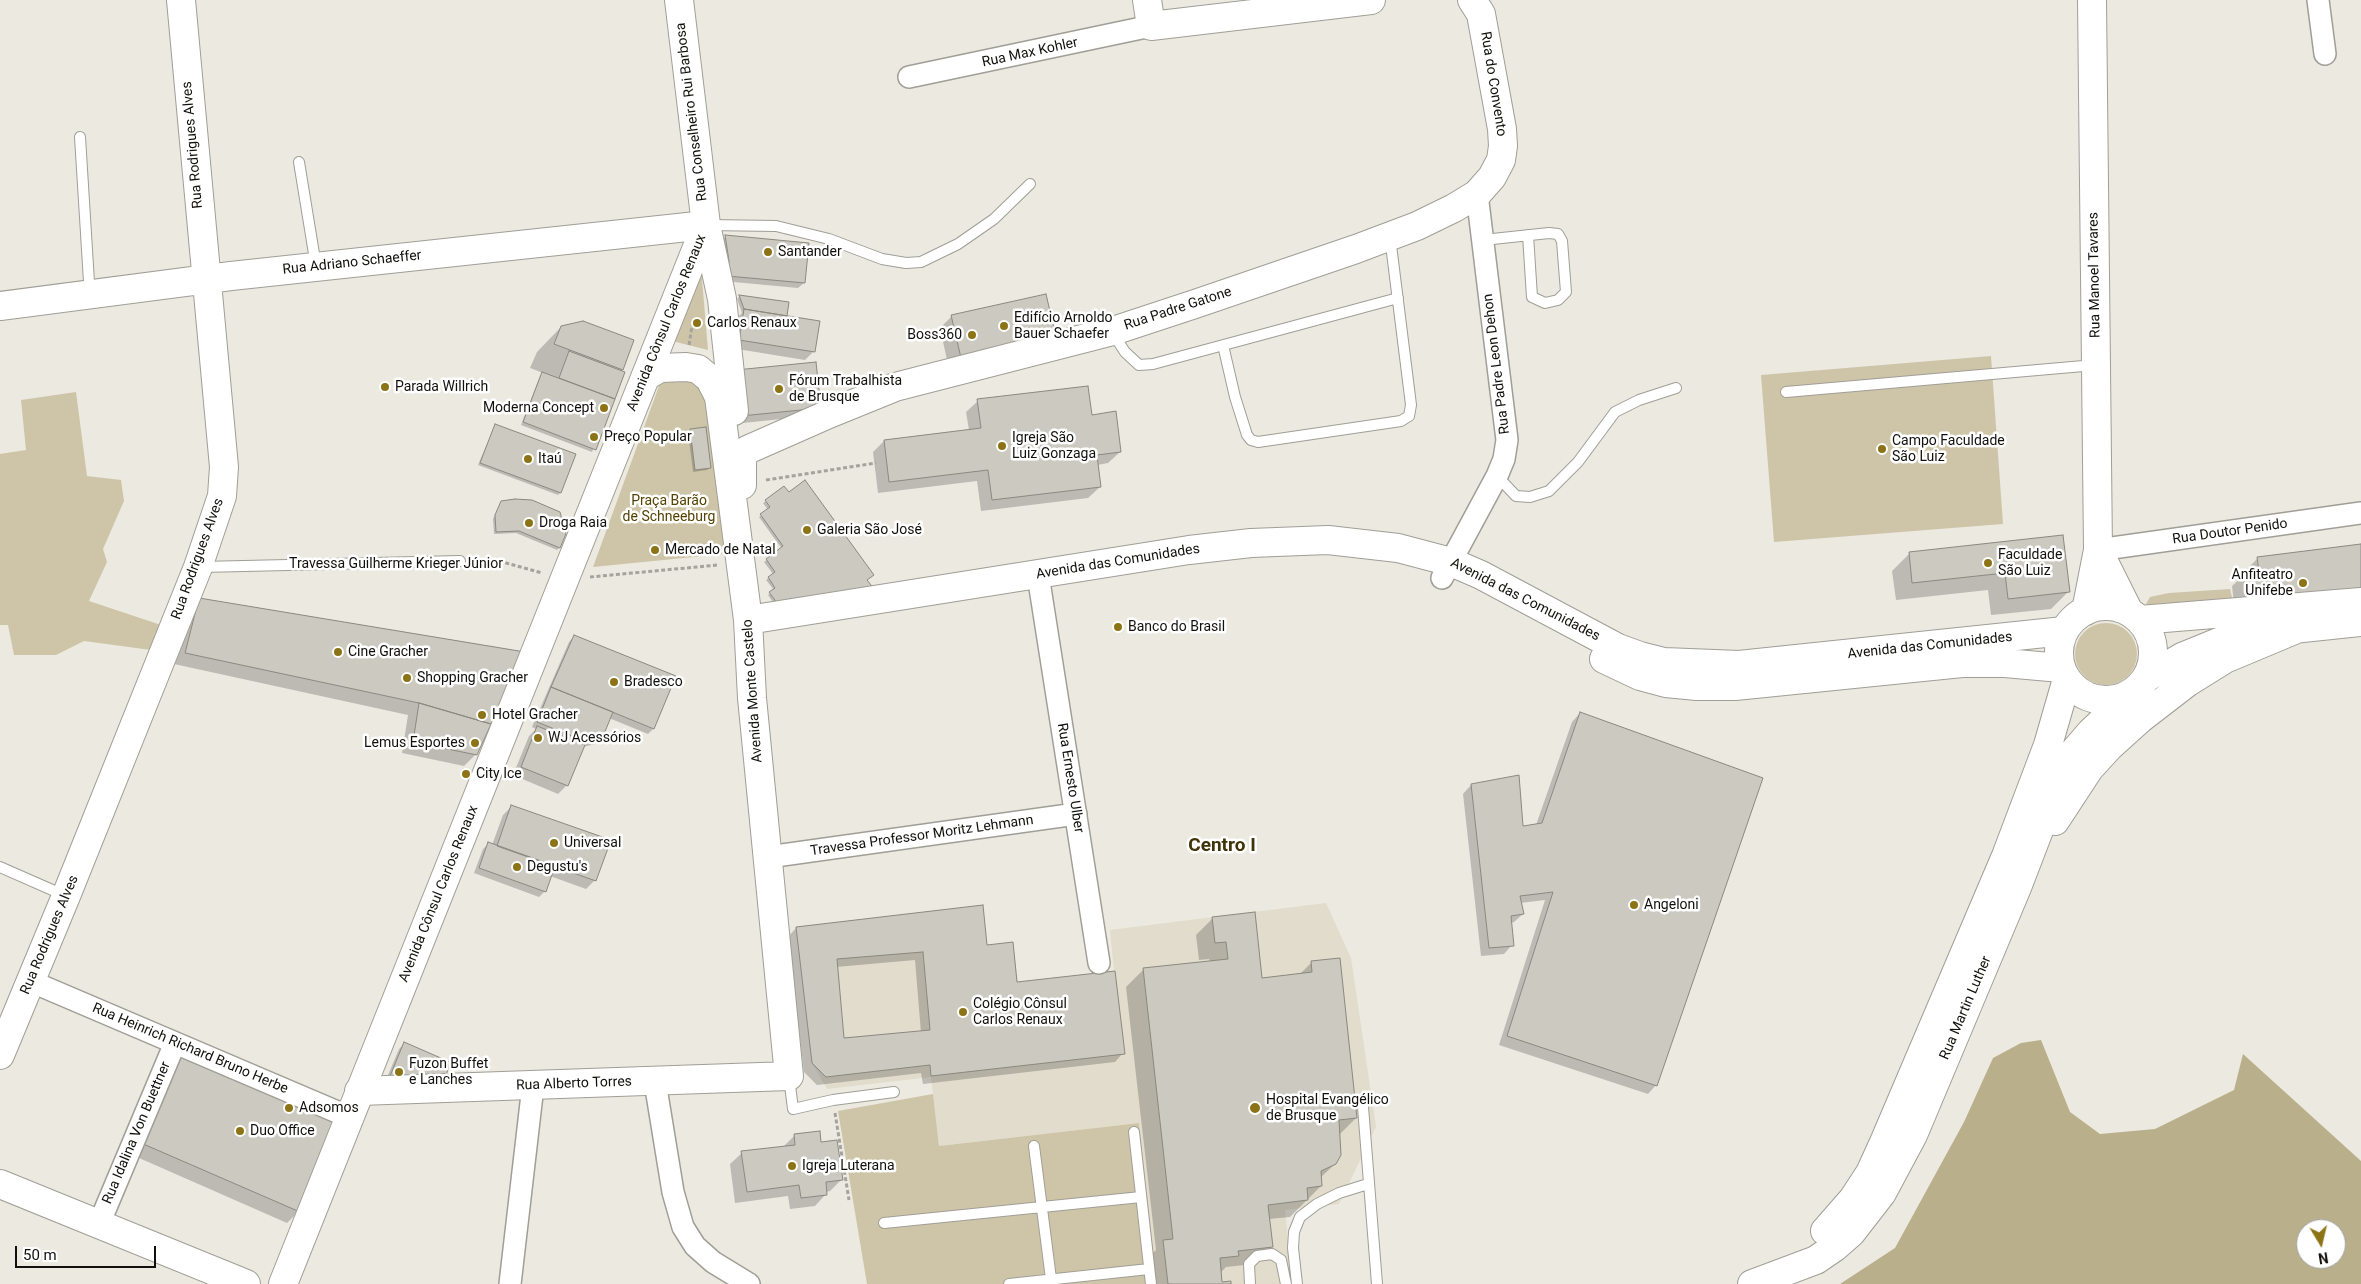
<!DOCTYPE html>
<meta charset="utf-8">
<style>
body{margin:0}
#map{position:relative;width:2361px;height:1284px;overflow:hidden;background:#ebe9e0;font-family:Roboto,sans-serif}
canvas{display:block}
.north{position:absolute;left:2296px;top:1219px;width:50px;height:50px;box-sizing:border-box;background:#fff;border:1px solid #a09f9e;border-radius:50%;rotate:171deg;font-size:14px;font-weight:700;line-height:20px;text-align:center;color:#11100d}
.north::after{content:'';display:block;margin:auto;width:18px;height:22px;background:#8b7316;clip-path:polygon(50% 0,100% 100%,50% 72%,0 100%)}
.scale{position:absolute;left:15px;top:1246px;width:141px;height:22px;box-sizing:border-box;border:2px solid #11100d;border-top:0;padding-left:6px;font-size:15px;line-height:18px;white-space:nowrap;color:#11100d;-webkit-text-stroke:4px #fff;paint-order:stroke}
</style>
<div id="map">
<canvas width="2361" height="1284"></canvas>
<div class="north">N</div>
<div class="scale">50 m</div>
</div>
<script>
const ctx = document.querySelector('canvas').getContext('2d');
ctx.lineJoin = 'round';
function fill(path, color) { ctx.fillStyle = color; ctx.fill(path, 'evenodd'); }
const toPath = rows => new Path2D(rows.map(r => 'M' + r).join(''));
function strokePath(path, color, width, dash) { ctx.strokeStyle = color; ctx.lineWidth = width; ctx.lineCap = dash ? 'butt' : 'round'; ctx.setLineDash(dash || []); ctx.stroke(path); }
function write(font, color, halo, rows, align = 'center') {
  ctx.font = font + ' Roboto,sans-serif'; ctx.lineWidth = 5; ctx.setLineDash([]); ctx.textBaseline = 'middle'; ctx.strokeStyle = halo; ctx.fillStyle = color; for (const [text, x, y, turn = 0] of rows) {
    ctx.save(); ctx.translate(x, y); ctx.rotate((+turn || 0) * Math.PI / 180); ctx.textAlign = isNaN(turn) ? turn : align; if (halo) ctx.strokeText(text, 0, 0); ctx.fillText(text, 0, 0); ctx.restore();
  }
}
const built = toPath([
 [1326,903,1351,958,1376,1127,1339,1204,1285,1210,1292,1284,1157,1284,1139,1123,939,1146,931,1077,827,1089,812,1063,796,927,983,905,987,945,1013,942,1018,982,1114,971,1110,930]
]);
const green = toPath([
 [701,267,708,350,672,341],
 [1991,356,2003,524,1774,542,1761,375],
 [663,375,700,384,711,400,724,554,593,567],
 [76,392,87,476,121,480,124,501,103,549,107,562,89,601,161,625,151,650,84,641,56,655,14,655,8,625,0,625,0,454,26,450,21,400],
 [2230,589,2234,605,2162,608,2146,604,2150,597,2169,593],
 '2075 654a31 31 0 1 1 62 0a31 31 0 1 1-62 0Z',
 [933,1094,939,1146,1139,1123,1157,1284,867,1284,838,1111]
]);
const forest = toPath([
 [2041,1040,2070,1112,2100,1134,2155,1129,2234,1090,2243,1054,2361,1161,2361,1284,1840,1284,1895,1248,1964,1122,1993,1058,2021,1043],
 [2306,1229,2336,1229,2336,1259,2306,1259]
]);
const shadow = toPath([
 [726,236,804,283,798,288,723,281,720,242],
 [1045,295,949,369,940,328,952,316],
 [739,297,788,303,786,315,813,352,805,360,731,348,736,319,742,313,737,299],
 [561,327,622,369,614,398,592,452,521,425,540,376,543,373,530,368,537,352],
 [815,363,811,416,733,424],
 [978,401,1091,416,1120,452,1108,463,1097,465,1100,487,1088,498,981,511,977,481,878,493,873,452,884,441,969,430,966,412],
 [495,425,560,493,558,495,478,465],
 [691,430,709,468,707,470,693,472,688,432],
 [766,501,866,580,877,595,777,608,768,595,774,590,766,580,773,574,764,562,782,549,759,517,768,510,763,503],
 [501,502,565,534,559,548,557,550,516,533,494,534,493,519],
 [2062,537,2068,592,2051,609,1991,615,1988,590,1896,600,1892,571,1909,554],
 [2361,546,2361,602,2234,604,2232,586,2244,575,2247,574,2246,570,2258,558],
 [200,599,523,653,476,754,464,766,402,753,408,715,174,664,188,611],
 [574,636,653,729,648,734,609,718,601,738,595,744,583,747,567,785,558,794,513,775,529,736,536,729,532,727,569,642],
 [1580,713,1656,1085,1648,1094,1499,1045,1545,900,1520,903,1523,914,1514,922,1511,923,1512,945,1504,954,1481,956,1463,794,1471,785,1522,827,1536,825,1572,722],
 [511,807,595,880,586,889,550,876,545,891,539,897,474,873,483,849,488,844,492,845,503,815],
 [1213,918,1261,979,1299,975,1311,963,1356,1118,1339,1135,1335,1164,1320,1178,1321,1186,1290,1217,1269,1219,1272,1247,1254,1264,1226,1267,1220,1273,1221,1284,1230,1284,1150,1284,1147,1258,1156,1250,1126,987,1144,969,1210,962,1209,959,1199,960,1196,935],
 [796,928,986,947,1016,984,1123,1053,1115,1062,923,1084,921,1073,817,1085,804,1072,788,937],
 [915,960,921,1033,843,1039,836,967],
 [404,1044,442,1085,383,1087,399,1049],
 [170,1064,299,1211,287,1223,130,1154],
 [795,1135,820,1143,841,1180,830,1191,826,1192,826,1194,815,1206,790,1209,788,1196,735,1203,730,1164,742,1153,782,1148]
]);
const building = toPath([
 [725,235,809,243,805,283,727,276,729,261,725,235],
 [1046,294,1056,337,961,358,951,315,1046,294],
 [739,295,789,302,787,316,744,309,739,295],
 [744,309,820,321,815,352,739,340,744,309],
 [583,321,634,340,623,370,554,344,561,326,583,321],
 [569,351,625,372,615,399,559,378,569,351],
 [816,362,821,408,741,416,736,370,816,362],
 [542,372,615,399,596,450,523,422,542,372],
 [1088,386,1092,415,1116,411,1121,452,1097,455,1101,487,992,500,988,470,889,482,884,440,981,428,977,399,1088,386],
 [495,424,576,454,561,493,480,463,495,424],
 [706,427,711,468,695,470,690,429,706,427],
 [805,480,874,575,867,580,879,595,797,606,791,598,780,607,769,592,775,588,768,577,775,572,766,559,783,546,760,514,770,507,765,500,784,486,789,492,805,480],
 [515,499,532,500,560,512,566,534,560,548,519,531,496,532,495,515,501,501,515,499],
 [2063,535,2070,592,2008,599,2005,573,1912,583,1909,552,2063,535],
 [2361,544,2361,593,2254,606,2252,593,2246,594,2243,574,2259,572,2257,557,2361,544],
 [199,598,525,652,491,724,419,703,185,653,199,598],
 [574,635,676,676,654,729,551,687,574,635],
 [551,687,613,712,602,739,587,742,537,722,551,687],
 [419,703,491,724,477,755,413,742,419,703],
 [1580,712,1763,778,1657,1086,1507,1036,1553,892,1520,896,1524,914,1511,916,1514,946,1489,948,1471,784,1519,775,1523,826,1542,823,1580,712],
 [537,726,585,745,568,786,521,767,537,726],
 [511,805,611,840,596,881,497,846,511,805],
 [488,842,555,866,546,892,479,868,488,842],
 [983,905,987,945,1013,942,1017,982,1115,971,1125,1054,931,1076,930,1065,826,1077,812,1063,796,927,983,905],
 [923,952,930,1030,844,1038,837,959,923,952],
 [1255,912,1262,978,1312,972,1311,961,1340,958,1357,1118,1339,1120,1341,1155,1336,1164,1321,1171,1322,1186,1307,1188,1308,1200,1268,1205,1273,1247,1238,1251,1239,1256,1220,1258,1222,1282,1231,1281,1231,1284,1168,1284,1163,1240,1173,1239,1143,968,1228,959,1226,942,1215,943,1212,917,1255,912],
 [404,1042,450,1062,443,1086,388,1081,404,1042],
 [181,1051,340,1120,300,1212,141,1143,181,1051],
 [820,1131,821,1142,837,1140,843,1180,826,1182,827,1195,801,1198,799,1185,747,1192,741,1151,795,1145,794,1134,820,1131]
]);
const path = toPath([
 [689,345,692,326],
 [766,480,876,463],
 [473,561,499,561,542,573],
 [590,577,718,565],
 [835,1113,849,1200]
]);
const lane = toPath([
 [80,137,89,282,92,293],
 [299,162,316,266],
 [708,225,776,226,829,239,882,259,906,263,921,262,958,244,994,219,1030,184],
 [1483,240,1549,233,1558,234,1562,241,1566,292,1558,300,1545,303,1532,297,1528,235],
 [1112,332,1125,352,1139,365,1153,364,1398,298],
 [1223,345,1235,397,1247,435,1251,440,1258,442,1401,421,1409,416,1411,405,1390,237],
 [1786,392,2095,365],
 [1497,476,1516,496,1530,497,1549,491,1578,462,1615,412,1639,400,1676,388],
 [201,567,460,561],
 [0,867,66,896],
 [789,1077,793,1109,833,1100,894,1092],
 [1363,1107,1377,1284],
 [1134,1132,1151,1284],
 [1034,1146,1051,1279],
 [884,1223,1141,1197],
 [1009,1284,1149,1269],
 [1250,1284,1249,1264,1257,1256,1272,1254,1281,1260,1286,1284],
 [1297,1284,1293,1248,1294,1232,1300,1217,1317,1204,1339,1193,1368,1184]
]);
const street = toPath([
 [2318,0,2325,54],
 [909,77,1151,26],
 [2098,550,2361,513],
 [1038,575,1099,963],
 [1442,578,1497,476,1504,459,1507,440,1477,194],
 [768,857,1076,814],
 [30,981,349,1117],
 [655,1082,673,1192,683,1227,695,1246,713,1262,749,1284],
 [99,1224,175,1043],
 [510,1284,533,1086]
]);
const secondary = toPath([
 [1147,0,1151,26,1371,0],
 [0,306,231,276,706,225,722,299,734,411],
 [742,485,742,458,747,450,831,413,895,387,1113,331,1195,304,1356,249,1417,226,1454,208,1477,194,1492,177,1501,160,1503,146,1502,129,1481,14,1472,0],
 [2098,550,2129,612],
 '2059 653a47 47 0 1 1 94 0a47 47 0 1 1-94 0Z',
 [2086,611,2098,550,2092,0],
 [748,620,1189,550,1251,543,1328,540,1398,548,1451,562,1481,575,1618,648,1640,656,1664,662,1739,665,2064,631],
 [2140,620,2361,602],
 [1604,659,1640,676,1666,683,1697,686,1735,686,1962,663,2005,663,2061,668],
 [2146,678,2182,657,2236,635,2361,622],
 [2055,821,2089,769,2110,746,2140,719,2188,682,2225,659,2299,628],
 [0,1055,66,896,198,567,222,496,224,467,181,0],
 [359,1091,789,1076,752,698,748,620,719,397,710,379,698,369,686,367,660,368,646,376],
 [1825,1231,1853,1199,1870,1173,1885,1140,2006,856,2048,745,2067,679],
 [1752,1284,1816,1260,1835,1247,1851,1233,1882,1193,1913,1135,2018,885,2059,778,2072,754,2091,732,2136,690]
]);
const primary = toPath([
 [0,1184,246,1284],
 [283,1284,706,225,679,0]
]);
const markers = [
 [768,252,5,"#8b7316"],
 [697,323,5,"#8b7316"],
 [1004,326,5,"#8b7316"],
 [972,335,5,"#8b7316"],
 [385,387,5,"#8b7316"],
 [779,389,5,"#8b7316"],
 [604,408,5,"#8b7316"],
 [594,437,5,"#8b7316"],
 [1002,446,5,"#8b7316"],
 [1882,449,5,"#8b7316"],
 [528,459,5,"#8b7316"],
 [529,523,5,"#8b7316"],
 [807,530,5,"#8b7316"],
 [655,550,5,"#8b7316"],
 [1988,563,5,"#8b7316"],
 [2303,583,5,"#8b7316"],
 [1118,627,5,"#8b7316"],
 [338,652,5,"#8b7316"],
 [407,678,5,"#8b7316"],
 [614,682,5,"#8b7316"],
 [482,715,5,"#8b7316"],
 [538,738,5,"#8b7316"],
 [475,743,5,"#8b7316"],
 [466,774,5,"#8b7316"],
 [554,843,5,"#8b7316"],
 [517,867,5,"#8b7316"],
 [1634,905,5,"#8b7316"],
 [963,1012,5,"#8b7316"],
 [399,1072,5,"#8b7316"],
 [289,1108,5,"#8b7316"],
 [1255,1108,6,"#8b7316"],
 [240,1131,5,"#8b7316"],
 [792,1166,5,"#8b7316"]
];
const streetNames = [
 ["Rua Max Kohler",1030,53,-12],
 ["Rua do Convento",1493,84,81],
 ["Rua Conselheiro Rui Barbosa",692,112,-97],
 ["Rua Rodrigues Alves",193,145,-95],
 ["Rua Adriano Schaeffer",352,263,-6],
 ["Rua Manoel Tavares",2095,275,-91],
 ["Rua Padre Gatone",1178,309,-18],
 ["Avenida Cônsul Carlos Renaux",667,323,-68],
 ["Rua Padre Leon Dehon",1497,364,-97],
 ["Rua Doutor Penido",2230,532,-8],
 ["Rua Rodrigues Alves",198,559,-70],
 ["Avenida das Comunidades",1118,562,-9],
 ["Travessa Guilherme Krieger Júnior",396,564],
 ["Avenida das Comunidades",1525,600,27],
 ["Avenida das Comunidades",1930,646,-6],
 ["Avenida Monte Castelo",753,691,-94],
 ["Rua Ernesto Ulber",1070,778,81],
 ["Travessa Professor Moritz Lehmann",922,836,-8],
 ["Avenida Cônsul Carlos Renaux",439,894,-68],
 ["Rua Rodrigues Alves",50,935,-67],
 ["Rua Martin Luther",1966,1008,-67],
 ["Rua Heinrich Richard Bruno Herbe",190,1049,23],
 ["Rua Alberto Torres",574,1084,-2],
 ["Rua Idalina Von Buettner",137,1133,-67]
];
const poiNames = [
 ["Santander",778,252],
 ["Edifício Arnoldo",1014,318],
 ["Bauer Schaefer",1014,334],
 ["Carlos Renaux",707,323],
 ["Boss360",962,335,"right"],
 ["Fórum Trabalhista",789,381],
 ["de Brusque",789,397],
 ["Parada Willrich",395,387],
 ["Moderna Concept",594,408,"right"],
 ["Preço Popular",604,437],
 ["Igreja São",1012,438],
 ["Luiz Gonzaga",1012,454],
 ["Campo Faculdade",1892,441],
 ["São Luiz",1892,457],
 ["Itaú",538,459],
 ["Droga Raia",539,523],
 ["Galeria São José",817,530],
 ["Mercado de Natal",665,550],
 ["Faculdade",1998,555],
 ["São Luiz",1998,571],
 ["Anfiteatro",2293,575,"right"],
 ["Unifebe",2293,591,"right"],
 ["Banco do Brasil",1128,627],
 ["Cine Gracher",348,652],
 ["Shopping Gracher",417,678],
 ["Bradesco",624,682],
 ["Hotel Gracher",492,715],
 ["WJ Acessórios",548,738],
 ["Lemus Esportes",465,743,"right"],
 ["City Ice",476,774],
 ["Universal",564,843],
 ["Degustu's",527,867],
 ["Angeloni",1644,905],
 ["Colégio Cônsul",973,1004],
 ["Carlos Renaux",973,1020],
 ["Fuzon Buffet",409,1064],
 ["e Lanches",409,1080],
 ["Hospital Evangélico",1266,1100],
 ["de Brusque",1266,1116],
 ["Adsomos",299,1108],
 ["Duo Office",250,1131],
 ["Igreja Luterana",802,1166]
];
const parkNames = [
 ["Praça Barão",669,501],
 ["de Schneeburg",669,517]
];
const districtNames = [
 ["Centro I",1222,846]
];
fill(built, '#e1dccc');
fill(green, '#cec5a9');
fill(forest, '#baaf8b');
fill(shadow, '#0003');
fill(building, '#ccc9c1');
strokePath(building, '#8b8880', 1);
strokePath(lane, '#a19e96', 12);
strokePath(street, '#a19e96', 24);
strokePath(secondary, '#a19e96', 30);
strokePath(primary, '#a19e96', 30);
strokePath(path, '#a5a39c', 3, [4, 2.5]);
strokePath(lane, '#fff', 10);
strokePath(street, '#fff', 21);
strokePath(secondary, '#fff', 28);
strokePath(primary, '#fff', 28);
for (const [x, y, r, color] of markers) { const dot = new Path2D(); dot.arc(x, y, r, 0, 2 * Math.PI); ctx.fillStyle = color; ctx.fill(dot); strokePath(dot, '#fff', 2); }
write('14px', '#11100d', '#fff', streetNames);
write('14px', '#11100d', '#fff', poiNames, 'left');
write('14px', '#534200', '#fff', parkNames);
write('bold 19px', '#3f3308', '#fff', districtNames);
</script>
